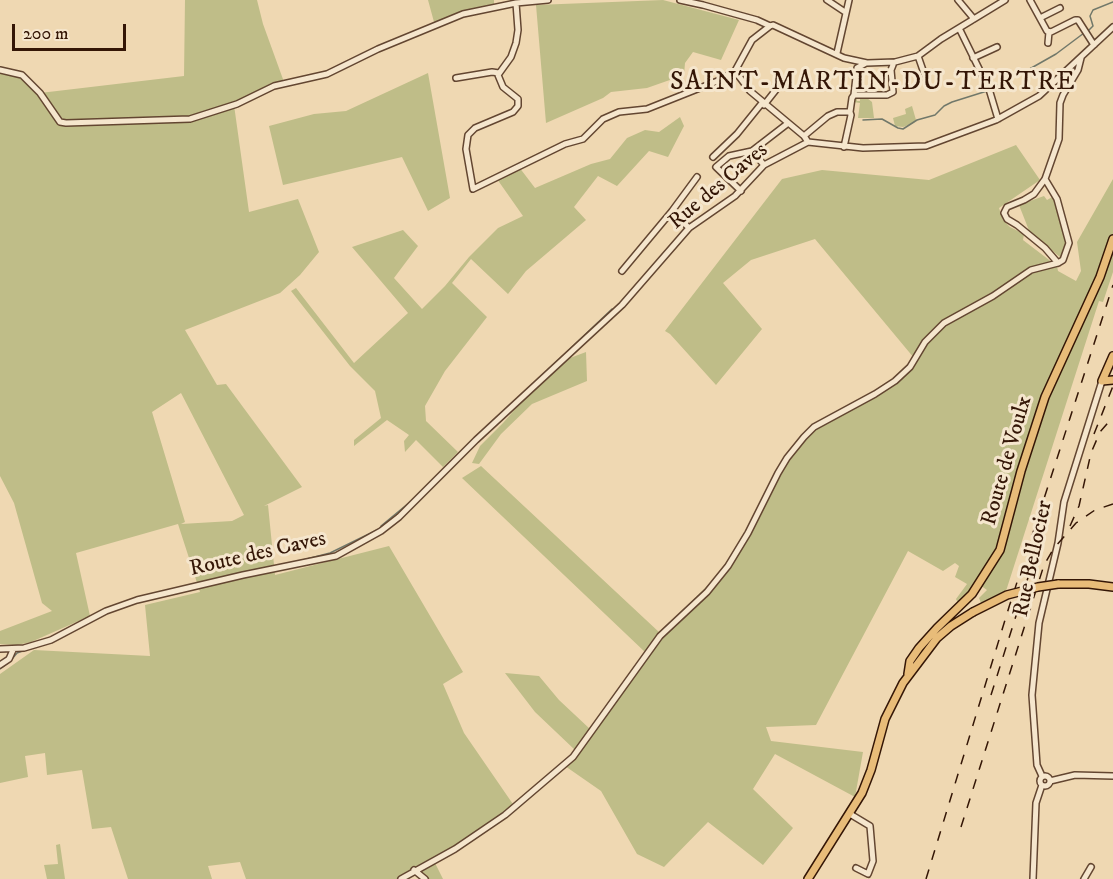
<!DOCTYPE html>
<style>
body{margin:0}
#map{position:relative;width:1113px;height:879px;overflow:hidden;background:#efd8b2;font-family:"IM FELL DW Pica",serif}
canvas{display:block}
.scale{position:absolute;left:12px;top:24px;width:114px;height:27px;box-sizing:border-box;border:3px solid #341606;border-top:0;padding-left:8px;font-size:18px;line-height:21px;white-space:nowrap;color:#341606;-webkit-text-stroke:4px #f5e6cd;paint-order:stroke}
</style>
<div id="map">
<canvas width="1113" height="879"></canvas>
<div class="scale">200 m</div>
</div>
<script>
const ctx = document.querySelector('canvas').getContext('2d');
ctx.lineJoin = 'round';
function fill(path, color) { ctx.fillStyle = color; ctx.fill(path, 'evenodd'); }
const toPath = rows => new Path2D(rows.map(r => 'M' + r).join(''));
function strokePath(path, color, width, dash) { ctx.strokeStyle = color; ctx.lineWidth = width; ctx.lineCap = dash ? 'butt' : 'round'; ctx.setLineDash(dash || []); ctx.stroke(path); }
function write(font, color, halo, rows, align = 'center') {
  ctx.font = font + ' "IM FELL DW Pica",serif'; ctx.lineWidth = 6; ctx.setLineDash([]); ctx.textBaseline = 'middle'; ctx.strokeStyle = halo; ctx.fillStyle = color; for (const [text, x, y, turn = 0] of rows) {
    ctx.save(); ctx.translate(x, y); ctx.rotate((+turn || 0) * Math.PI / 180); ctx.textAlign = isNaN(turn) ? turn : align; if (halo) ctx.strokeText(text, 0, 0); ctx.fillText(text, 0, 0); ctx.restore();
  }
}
const green = toPath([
 [185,0,257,0,263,24,284,82,234,105,249,212,298,199,319,252,300,275,280,293,185,330,217,385,226,384,302,487,264,506,268,505,275,575,389,546,463,672,443,684,464,733,517,810,435,863,443,879,426,879,415,868,399,879,246,879,240,862,208,866,212,879,128,879,111,827,92,829,82,770,47,775,45,753,25,756,28,777,0,783,0,674,34,650,150,656,145,605,200,592,178,524,76,553,90,616,31,642,17,645,0,644,0,631,52,611,42,603,14,503,0,476,0,70,22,75,40,93,184,76],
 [181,393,244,515,232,521,181,524,185,522,152,412],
 [428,0,494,0,494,5,434,22],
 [663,0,739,20,721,60,693,52,685,63,684,75,647,88,611,92,603,98,546,123,536,5],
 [428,73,450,198,428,211,402,157,283,185,269,126,314,114,346,111],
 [857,98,857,101,860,101,860,98,867,98,872,102,874,118,858,118,860,103,853,102],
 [912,106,916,120,914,123,903,127,895,126,893,118,906,114,905,109],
 [680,117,684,126,668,157,649,151,617,186,598,176,574,207,586,220,526,271,508,294,471,259,452,283,487,317,445,371,425,406,426,421,458,452,443,467,416,440,405,452,404,441,409,435,387,420,354,446,354,440,381,418,375,391,350,366,291,291,296,288,354,363,408,313,352,247,403,230,418,246,394,278,422,309,445,286,469,257,498,228,523,216,497,179,519,167,535,188,591,164,610,159,627,138,645,130,659,132],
 [1016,145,1040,180,999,208,1003,220,1010,227,1024,234,1023,240,1057,266,1058,271,1076,281,1081,271,1077,242,1113,179,1113,272,1103,302,1099,301,1006,591,981,603,979,598,987,590,977,583,958,603,956,599,967,584,955,577,959,566,955,563,943,571,908,551,816,725,766,727,771,741,863,752,855,797,775,754,753,789,793,828,763,865,708,822,664,867,637,854,601,791,565,766,575,750,535,712,505,673,539,676,559,700,590,729,646,653,462,478,481,466,660,633,719,574,743,539,777,469,792,447,811,427,872,393,899,375,914,358,815,239,751,260,723,283,762,329,716,385,670,334,665,331,782,179,822,170,929,180],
 [1044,196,1047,200,1054,196,1068,243,1060,257,1030,233,1019,205],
 [586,352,587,381,532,404,501,434,479,464,472,463,480,446,503,423,524,399,570,358],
 [60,844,65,879,47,879,44,865,58,864,56,845]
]);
const stream = toPath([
 [1089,30,1093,26,1090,16,1093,10,1113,2],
 [991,89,1012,76,1026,71,1056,54,1084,33],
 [863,120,882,119,898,128,903,129,917,120,935,115,944,106,952,102,987,91],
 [552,366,612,309],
 [381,526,410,502],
 [295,562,330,553,377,530],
 [85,619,113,606],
 [12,659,17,653,25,650],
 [0,669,8,663]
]);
const minor = toPath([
 [680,0,703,5,757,20,770,26,773,25,844,58,867,63,895,62,918,56,941,39,1005,0],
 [827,0,845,12],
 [958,0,974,19],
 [1030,0,1047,31,1051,32,1075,20,1078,20,1094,45],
 [516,3,518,30,516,43,511,57,498,75,503,87,518,99,518,106,513,112,475,128,468,135,466,149,473,189,565,144,583,139,603,119,619,112,647,109,720,80,735,71],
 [1040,18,1060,8],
 [959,28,989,89,998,119],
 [1048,43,1049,32],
 [837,53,849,0],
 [918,56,926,79],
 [973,58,997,47],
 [0,70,22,75,40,93,60,122,66,123,190,119,237,104,274,86,327,74,378,49,463,14,516,3,548,0],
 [735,71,750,91,804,136,808,142],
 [735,71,752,40,770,26],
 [456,78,492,72,499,73],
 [854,95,887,95,893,92,891,70,893,65],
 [764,105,779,86],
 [804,136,828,116,837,112,850,112],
 [844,147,851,115,850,112,852,98,854,95,857,68,866,63],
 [752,151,764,165],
 [713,157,737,134,762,103],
 [1045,179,1057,199,1069,243,1063,260,1058,263],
 [741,191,716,167,729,156,752,151,787,124],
 [672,211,689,228],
 [1058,263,1045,248,1017,225,1007,219,1004,213,1007,207,1024,200,1034,194,1045,179,1059,139,1060,103,1063,95,1078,70,1081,58],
 [622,271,672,211,697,177],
 [0,649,24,648,51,640,106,611,137,600,243,575,336,556,381,531,399,517,476,440,622,305,689,228,735,196,764,165,808,142,863,148,926,146,996,120,1039,96,1113,27],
 [0,665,9,659,13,650],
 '1040 781a5 5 0 1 1 10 0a5 5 0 1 1-10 0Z',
 [1042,776,1037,765,1032,695,1039,623,1058,543,1064,502,1102,381],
 [1050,781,1075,775,1113,776],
 [850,814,870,826,873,861,868,874,856,868],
 [414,870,425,879],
 [401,879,455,849,505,815,573,757,660,636,707,592,728,566,748,533,778,473,787,458,804,437,814,427,875,394,895,381,910,367,925,342,944,323,993,296,1031,270,1058,263],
 [1033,879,1036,803,1042,785],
 [1084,879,1091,867]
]);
const major = toPath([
 [1113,356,1102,381,1113,380],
 [1058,584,1089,584,1113,587],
 [908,674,910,661,919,648,937,628,972,594,1000,550,1021,471,1045,397,1100,277,1113,239],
 [808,879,862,793,871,770,885,719,903,683,937,638,951,626,973,612]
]);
const rail = toPath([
 [1094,434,1113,386],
 [1070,526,1079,506,1091,453,1100,432,1113,417],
 [991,695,1038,546],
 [961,827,1044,565,1054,548,1076,523,1095,510,1113,504],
 [926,879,1009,607,1113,285]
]);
const majorBridge = toPath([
 [973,612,1007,595,1038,587,1058,584]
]);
const streetNames = [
 ["Rue des Caves",719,187,-40],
 ["Route de Voulx",1008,461,-74],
 ["Route des Caves",258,555,-13],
 ["Rue Bellocier",1034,559,-78]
];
const quarterNames = [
 ["SAINT-MARTIN-DU-TERTRE",873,84]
];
fill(green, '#bfbd88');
strokePath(stream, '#71786a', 1.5);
strokePath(minor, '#634631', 8);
strokePath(major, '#341606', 10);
strokePath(minor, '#f5e6cd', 5);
strokePath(major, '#e8bc79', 7);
strokePath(rail, '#341606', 1.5, [10, 10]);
strokePath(majorBridge, '#341606', 10, []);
strokePath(majorBridge, '#e8bc79', 7);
write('22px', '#341606', '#f5e6cd', streetNames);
ctx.letterSpacing = '1.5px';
write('26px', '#341606', '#f5e6cd', quarterNames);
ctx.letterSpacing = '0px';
</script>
